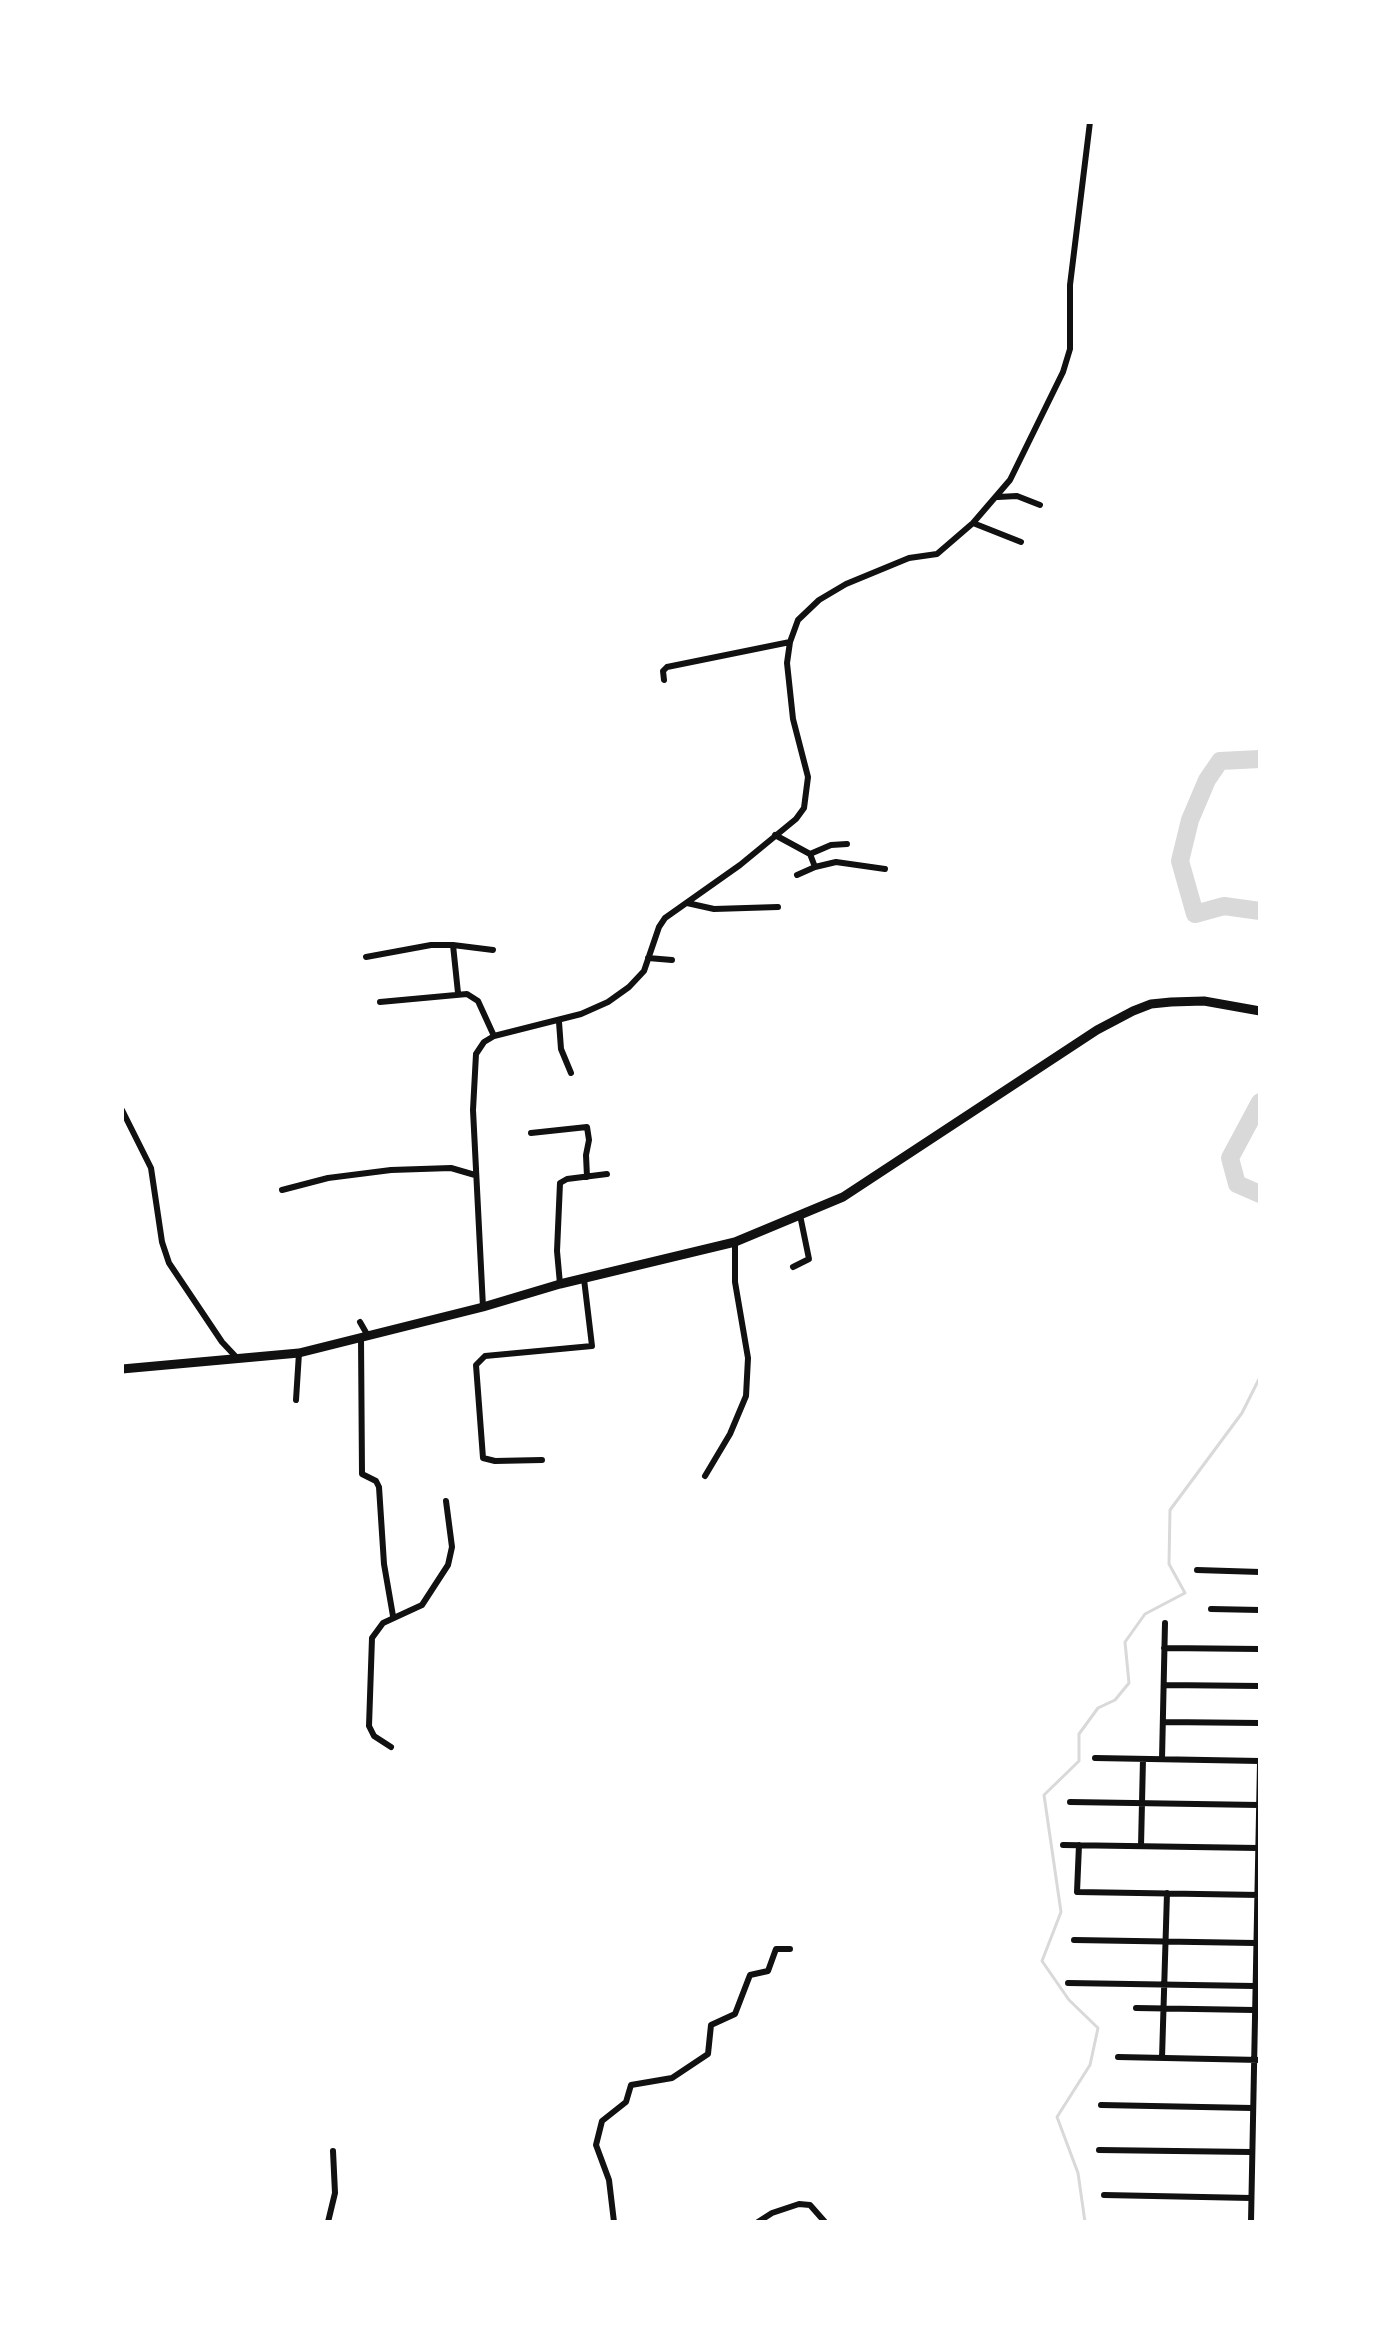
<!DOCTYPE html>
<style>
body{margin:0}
#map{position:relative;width:1382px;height:2344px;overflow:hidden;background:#fff;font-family:"Source Sans 3",sans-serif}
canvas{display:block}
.frame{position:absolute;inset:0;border:124px solid #fff;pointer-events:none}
</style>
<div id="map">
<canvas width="1382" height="2344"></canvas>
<div class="frame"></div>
</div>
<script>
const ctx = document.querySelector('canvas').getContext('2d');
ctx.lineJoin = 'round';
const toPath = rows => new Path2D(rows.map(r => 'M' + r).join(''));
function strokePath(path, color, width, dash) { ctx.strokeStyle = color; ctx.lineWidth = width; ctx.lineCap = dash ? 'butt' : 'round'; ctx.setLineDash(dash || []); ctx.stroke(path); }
const stream = toPath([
 [1085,2222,1078,2173,1057,2117,1090,2065,1098,2028,1069,2000,1042,1961,1061,1912,1044,1795,1079,1761,1079,1734,1098,1708,1115,1700,1129,1683,1125,1642,1145,1614,1185,1593,1169,1564,1170,1510,1242,1413,1260,1377]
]);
const river = toPath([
 [1260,759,1220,761,1207,780,1190,820,1180,861,1195,914,1224,906,1260,911],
 [1260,1102,1230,1158,1237,1184,1260,1194]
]);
const minor = toPath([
 [998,497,1017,496,1040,505],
 [973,523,1021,542],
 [664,680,663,671,667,667,790,642],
 [775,835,810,854,831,845,847,844],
 [810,854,815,867,836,862,885,869],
 [797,875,815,867],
 [687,903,714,909,778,907],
 [453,945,493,950],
 [366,957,431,945,453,945,458,993],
 [648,958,672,960],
 [380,1002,467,994,478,1001,494,1036],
 [559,1022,561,1049,571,1073],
 [122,1110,151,1168,162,1242,169,1263,222,1342,238,1359],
 [531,1133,587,1127,589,1140,586,1155,587,1177],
 [282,1190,328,1178,391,1170,451,1168,475,1175],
 [793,1267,809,1259,800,1215],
 [560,1284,557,1251,560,1183,567,1179,607,1174],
 [483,1307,473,1110,476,1054,484,1042,494,1036,581,1014,608,1002,629,987,644,971,659,927,665,918,740,865,796,819,804,808,808,777,793,719,787,663,790,642,798,620,819,600,846,584,909,558,937,554,973,523,1010,480,1063,372,1070,349,1070,285,1090,122],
 [360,1322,368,1336],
 [361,1338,362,1474,376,1481,379,1487,384,1564,393,1616],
 [296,1400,299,1353],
 [542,1460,495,1461,483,1458,476,1365,485,1356,592,1346,584,1279],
 [705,1476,730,1434,746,1396,748,1358,735,1282,735,1242],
 [1197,1570,1260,1572],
 [1211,1609,1260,1610],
 [1164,1648,1260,1649],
 [1164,1685,1260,1686],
 [1163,1722,1260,1723],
 [391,1747,374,1736,369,1726,372,1638,383,1623,422,1605,448,1565,452,1547,446,1501],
 [1095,1758,1260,1761],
 [1162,1759,1165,1623],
 [1070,1802,1259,1805],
 [1063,1845,1258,1848],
 [1079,1845,1077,1892,1260,1895],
 [1141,1846,1143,1759],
 [1074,1940,1255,1943],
 [1068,1983,1254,1986],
 [1136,2008,1254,2010],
 [1118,2057,1260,2060],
 [1162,2058,1167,1893],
 [1101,2105,1252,2108],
 [1099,2150,1251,2152],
 [1104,2195,1251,2198],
 [328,2222,335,2193,333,2151],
 [614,2222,609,2180,596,2145,602,2121,626,2102,631,2085,672,2078,708,2054,711,2025,735,2014,750,1975,768,1971,776,1949,790,1949],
 [758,2222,772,2213,799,2204,810,2205,825,2222],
 [1251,2222,1260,1763]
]);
const primary = toPath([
 [122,1369,299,1353,483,1307,560,1284,735,1242,843,1197,1097,1030,1133,1011,1151,1004,1171,1002,1204,1001,1260,1011]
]);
strokePath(stream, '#d9d9d9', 3);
strokePath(river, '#d9d9d9', 18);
strokePath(minor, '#111', 6);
strokePath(primary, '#111', 9);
</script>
